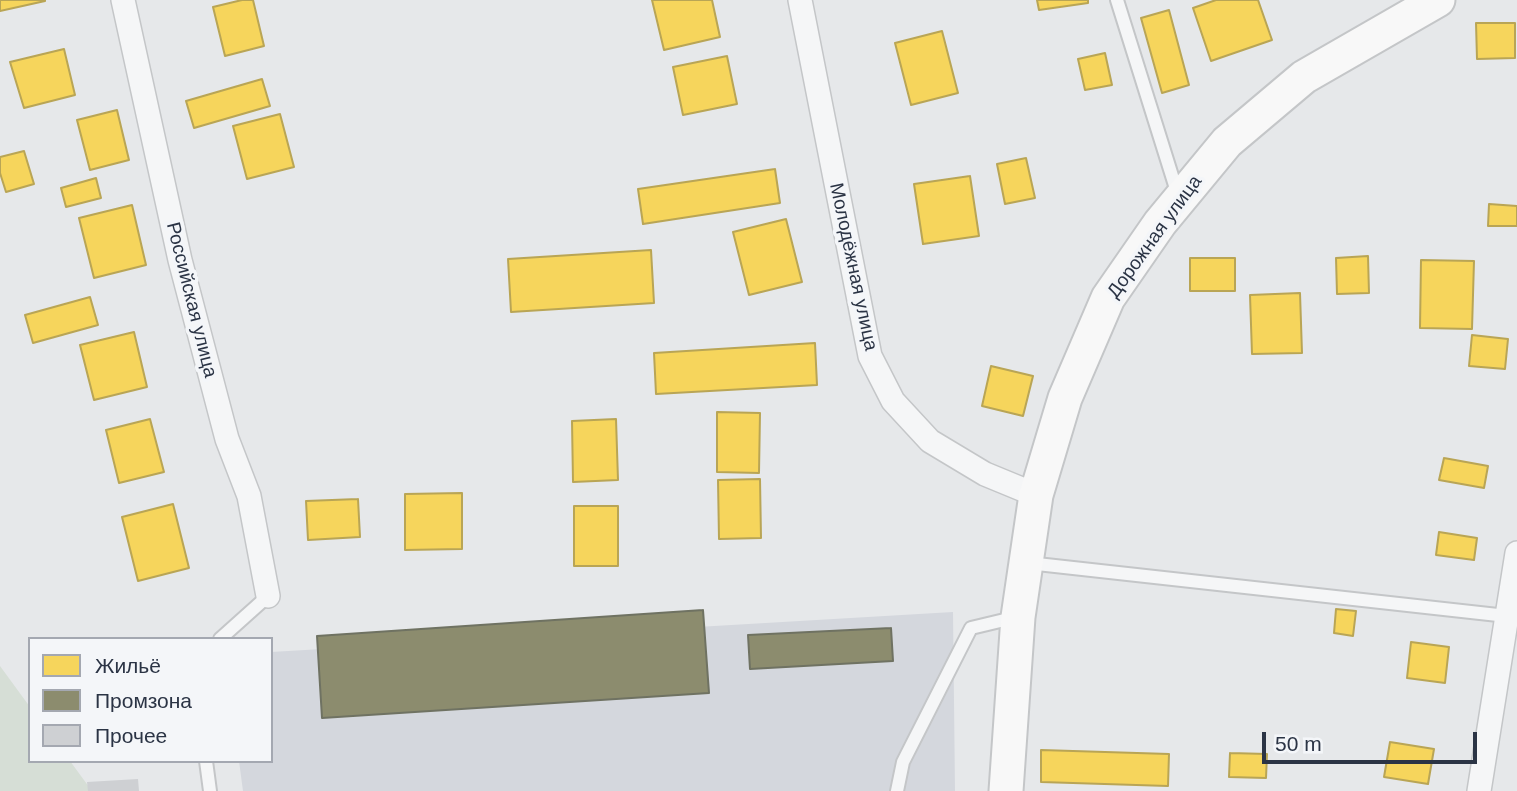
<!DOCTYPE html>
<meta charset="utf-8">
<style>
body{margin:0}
#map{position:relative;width:1517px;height:791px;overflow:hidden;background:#e6e8ea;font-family:Helvetica,sans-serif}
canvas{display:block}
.legend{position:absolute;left:28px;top:637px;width:245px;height:126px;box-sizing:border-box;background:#f4f6f9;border:2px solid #a4a8b1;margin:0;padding:9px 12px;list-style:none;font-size:21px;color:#2b3445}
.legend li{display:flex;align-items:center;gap:14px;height:35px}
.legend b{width:35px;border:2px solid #a4a8b1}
.scale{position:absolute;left:1262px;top:732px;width:215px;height:32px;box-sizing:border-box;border:4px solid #2b3445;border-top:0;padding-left:9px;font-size:21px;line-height:24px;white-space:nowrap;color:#2b3445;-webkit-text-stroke:5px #f4f6f9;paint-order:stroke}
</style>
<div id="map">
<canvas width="1517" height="791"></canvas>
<ul class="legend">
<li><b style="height:19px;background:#f6d55c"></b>Жильё</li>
<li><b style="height:19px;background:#8c8c6e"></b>Промзона</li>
<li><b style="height:19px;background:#ced0d3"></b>Прочее</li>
</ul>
<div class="scale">50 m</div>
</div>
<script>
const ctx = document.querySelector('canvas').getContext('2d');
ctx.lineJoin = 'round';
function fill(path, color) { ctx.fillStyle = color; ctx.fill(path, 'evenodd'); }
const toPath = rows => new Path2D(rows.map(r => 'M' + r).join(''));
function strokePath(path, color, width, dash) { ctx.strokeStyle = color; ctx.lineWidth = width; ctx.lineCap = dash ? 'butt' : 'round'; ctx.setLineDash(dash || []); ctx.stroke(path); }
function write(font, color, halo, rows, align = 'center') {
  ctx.font = font + ' Helvetica,sans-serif'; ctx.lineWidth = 7; ctx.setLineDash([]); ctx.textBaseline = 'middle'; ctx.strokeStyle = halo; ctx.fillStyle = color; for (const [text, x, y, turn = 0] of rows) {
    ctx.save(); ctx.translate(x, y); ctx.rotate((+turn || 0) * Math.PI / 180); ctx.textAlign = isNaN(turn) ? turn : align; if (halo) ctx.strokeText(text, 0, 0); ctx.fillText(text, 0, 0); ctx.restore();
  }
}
const built = toPath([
 [953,612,955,791,243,791,239,761,271,761,271,652]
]);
const green = toPath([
 [0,666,30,707,30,761,70,761,92,791,0,791]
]);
const homes = toPath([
 [0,0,45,0,45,1,0,11,0,0],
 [242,0,253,0,264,46,225,56,213,7,242,0],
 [652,0,712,0,720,37,664,50,652,0],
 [1037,0,1088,0,1088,3,1039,10,1037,0],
 [1216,0,1258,0,1272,40,1211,61,1193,8,1216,0],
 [1169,10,1189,85,1162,93,1141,18,1169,10],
 [1476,23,1515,23,1515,58,1477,59,1476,23],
 [942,31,958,93,911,105,895,43,942,31],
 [64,49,75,95,24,108,10,62,64,49],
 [1105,53,1112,85,1085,90,1078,59,1105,53],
 [727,56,737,104,683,115,673,67,727,56],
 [262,79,270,106,194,128,186,101,262,79],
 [117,110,129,160,90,170,77,120,117,110],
 [280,114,294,167,247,179,233,126,280,114],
 [24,151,34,184,6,192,0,173,0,157,24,151],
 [1026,158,1035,198,1005,204,997,164,1026,158],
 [775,169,780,203,643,224,638,189,775,169],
 [970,176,979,236,923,244,914,184,970,176],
 [96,178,101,198,66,207,61,188,96,178],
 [1489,204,1517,206,1517,226,1488,226,1489,204],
 [132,205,146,265,94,278,79,218,132,205],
 [786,219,802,282,749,295,733,232,786,219],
 [651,250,654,303,511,312,508,259,651,250],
 [1368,256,1369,293,1337,294,1336,258,1368,256],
 [1190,258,1235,258,1235,291,1190,291,1190,258],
 [1421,260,1474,261,1472,329,1420,328,1421,260],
 [1300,293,1302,353,1252,354,1250,295,1300,293],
 [90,297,98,325,33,343,25,315,90,297],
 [134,332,147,387,94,400,80,345,134,332],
 [1472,335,1508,339,1505,369,1469,366,1472,335],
 [815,343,817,385,656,394,654,353,815,343],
 [991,366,1033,376,1023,416,982,406,991,366],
 [717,412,760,413,759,473,717,472,717,412],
 [150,419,164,472,119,483,106,430,150,419],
 [616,419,618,480,573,482,572,421,616,419],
 [1444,458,1488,466,1484,488,1439,480,1444,458],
 [760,479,761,538,719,539,718,480,760,479],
 [462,493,462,549,405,550,405,494,462,493],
 [358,499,360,537,308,540,306,501,358,499],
 [173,504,189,568,138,581,122,517,173,504],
 [574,506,618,506,618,566,574,566,574,506],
 [1439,532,1477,538,1474,560,1436,555,1439,532],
 [1336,609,1356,611,1353,636,1334,633,1336,609],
 [1411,642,1449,647,1445,683,1407,678,1411,642],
 [1390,742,1434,749,1428,784,1384,777,1390,742],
 [1041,750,1169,754,1168,786,1041,782,1041,750],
 [1230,753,1267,754,1266,778,1229,777,1230,753]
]);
const industry = toPath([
 [703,610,709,693,322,718,317,636,703,610],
 [891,628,893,661,750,669,748,635,891,628]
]);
const building = toPath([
 [138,779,139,791,88,791,87,782]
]);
const lane = toPath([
 [1117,0,1178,195],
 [1028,563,1507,616],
 [220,639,268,596],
 [206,761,210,791],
 [897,791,903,762,971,628,1017,617]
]);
const street = toPath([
 [123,0,180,260,227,439,249,496,268,596],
 [800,0,870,356,893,401,930,441,985,474,1036,495],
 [1479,791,1517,553]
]);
const secondary = toPath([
 [1006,791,1018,617,1036,495,1065,398,1108,298,1160,223,1227,142,1304,77,1438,0]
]);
const streetNames = [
 ["Дорожная улица",1155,237,-54],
 ["Молодёжная улица",853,267,78],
 ["Российская улица",191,300,76]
];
fill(built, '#d4d7dd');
fill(green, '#d6ded6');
fill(homes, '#f6d55c');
strokePath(homes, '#b9a555', 2);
fill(industry, '#8c8c6e');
strokePath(industry, '#6f7262', 2);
fill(building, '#ced0d3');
strokePath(lane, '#c4c6c8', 16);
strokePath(street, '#c4c6c8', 26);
strokePath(secondary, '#c4c6c8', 37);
strokePath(lane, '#f5f6f7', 12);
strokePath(street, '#f5f6f7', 23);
strokePath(secondary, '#f8f8f8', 33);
write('19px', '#2b3445', '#f4f6f9', streetNames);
</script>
